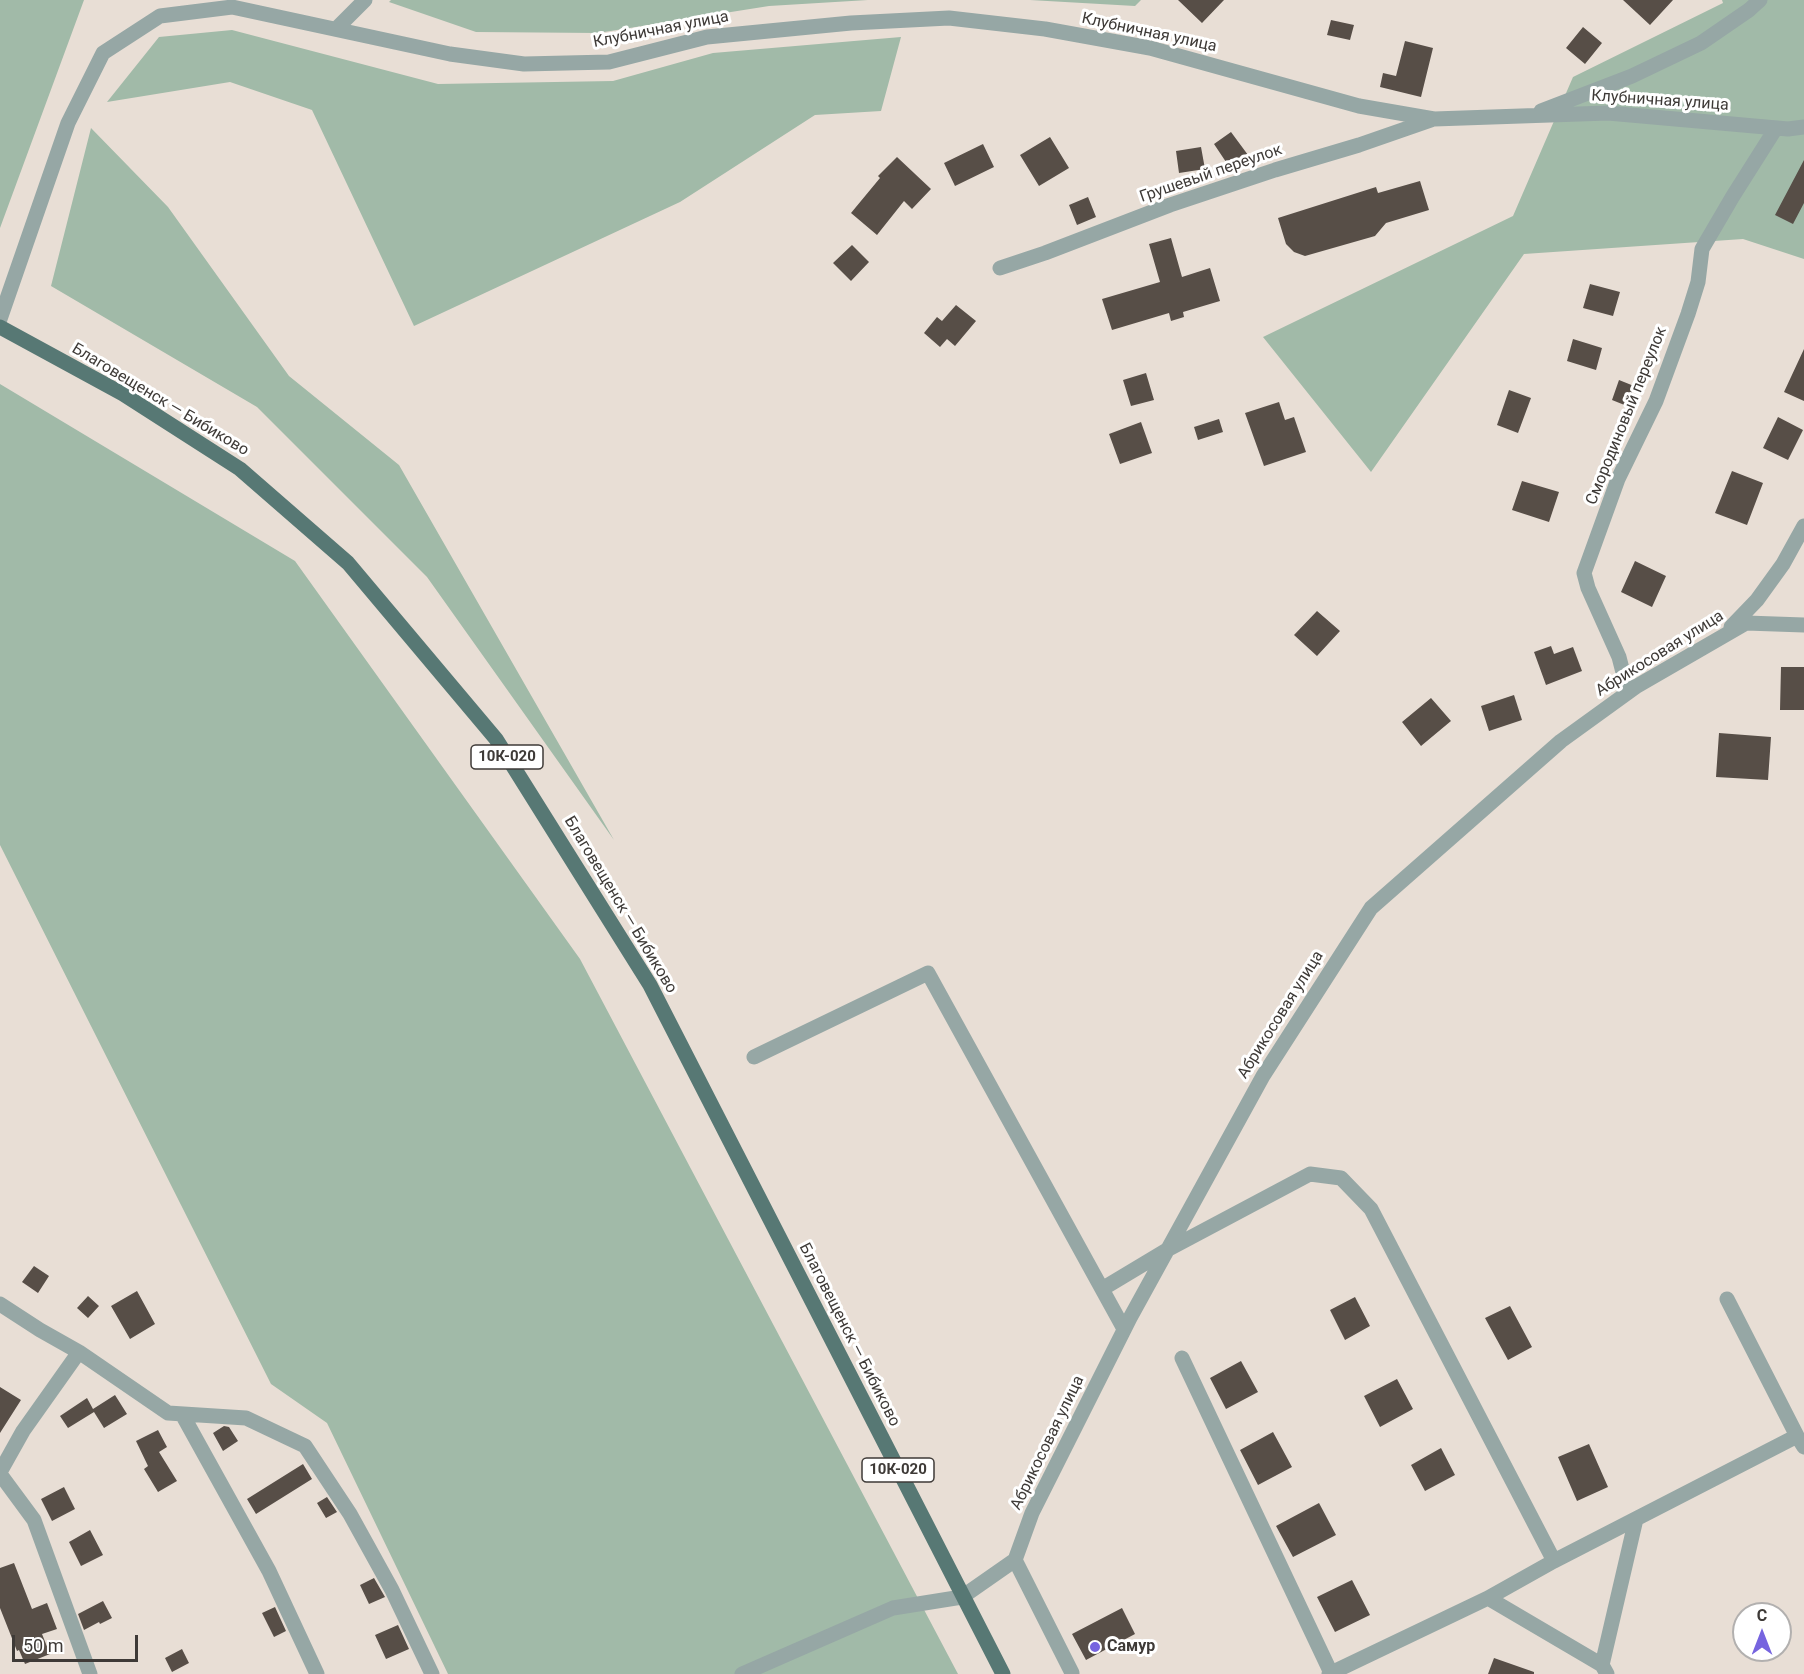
<!DOCTYPE html>
<meta charset="utf-8">
<style>
body{margin:0}
#map{position:relative;width:1804px;height:1674px;overflow:hidden;background:#e8ded5;font-family:Roboto,sans-serif}
canvas{display:block}
.north{position:absolute;left:1732px;top:1602px;width:60px;height:60px;box-sizing:border-box;background:#fff;border:2px solid #b2b0af;border-radius:50%;rotate:0deg;font-size:16px;font-weight:700;line-height:24px;text-align:center;color:#3e3a37}
.north::after{content:'';display:block;margin:auto;width:21px;height:27px;background:#7664df;clip-path:polygon(50% 0,100% 100%,50% 72%,0 100%)}
.scale{position:absolute;left:12px;top:1635px;width:126px;height:27px;box-sizing:border-box;border:3px solid #3e3a37;border-top:0;padding-left:8px;font-size:18px;line-height:21px;white-space:nowrap;color:#3e3a37;-webkit-text-stroke:4px #fff;paint-order:stroke}
</style>
<div id="map">
<canvas width="1804" height="1674"></canvas>
<div class="north">С</div>
<div class="scale">50 m</div>
</div>
<script>
const ctx = document.querySelector('canvas').getContext('2d');
ctx.lineJoin = 'round';
function fill(path, color) { ctx.fillStyle = color; ctx.fill(path, 'evenodd'); }
const toPath = rows => new Path2D(rows.map(r => 'M' + r).join(''));
function strokePath(path, color, width, dash) { ctx.strokeStyle = color; ctx.lineWidth = width; ctx.lineCap = dash ? 'butt' : 'round'; ctx.setLineDash(dash || []); ctx.stroke(path); }
function write(font, color, halo, rows, align = 'center') {
  ctx.font = font + ' Roboto,sans-serif'; ctx.lineWidth = 6; ctx.setLineDash([]); ctx.textBaseline = 'middle'; ctx.strokeStyle = halo; ctx.fillStyle = color; for (const [text, x, y, turn = 0] of rows) {
    ctx.save(); ctx.translate(x, y); ctx.rotate((+turn || 0) * Math.PI / 180); ctx.textAlign = isNaN(turn) ? turn : align; if (halo) ctx.strokeText(text, 0, 0); ctx.fillText(text, 0, 0); ctx.restore();
  }
}
const green = toPath([
 [0,0,84,0,0,228],
 [391,0,868,0,769,6,598,33,476,32,389,2],
 [1030,0,1141,0,1135,6],
 [1722,0,1804,0,1804,259,1743,239,1524,254,1371,472,1263,337,1513,216,1573,77,1723,3],
 [232,30,438,84,613,81,713,53,901,37,881,111,815,115,680,202,414,326,312,110,230,82,107,102,159,37],
 [91,128,168,207,289,376,399,465,614,840,427,577,257,407,51,286],
 [0,384,295,561,580,959,958,1674,448,1674,327,1423,271,1384,0,845]
]);
const building = toPath([
 [1178,0,1224,0,1202,23],
 [1623,0,1673,0,1650,25],
 [1331,20,1354,25,1350,40,1327,35],
 [1583,27,1602,43,1585,64,1566,48],
 [1405,41,1433,48,1421,97,1380,87,1383,73,1396,76],
 [1231,132,1248,155,1230,168,1214,144],
 [1050,137,1069,168,1039,186,1020,155],
 [983,144,994,167,955,186,944,163],
 [1201,147,1205,169,1179,173,1176,151],
 [897,157,931,189,912,209,904,201,877,235,851,213,880,178,878,176],
 [1804,160,1804,203,1793,224,1775,215],
 [1420,181,1429,210,1386,223,1375,236,1305,256,1294,252,1286,244,1278,218,1376,187,1378,193],
 [1088,197,1096,217,1077,225,1069,205],
 [1171,238,1182,277,1210,268,1220,301,1183,312,1184,317,1171,321,1169,313,1112,330,1102,299,1160,282,1149,244],
 [852,245,869,262,851,281,833,263],
 [1590,284,1620,292,1613,316,1583,308],
 [956,305,976,321,955,346,947,339,940,347,924,333,937,317,942,321],
 [1573,339,1602,348,1596,370,1567,361],
 [1804,349,1804,401,1784,392],
 [1146,373,1154,400,1131,406,1123,380],
 [1619,380,1634,386,1627,406,1612,400],
 [1509,390,1531,398,1518,433,1497,425],
 [1279,402,1285,420,1294,417,1306,452,1264,466,1245,413],
 [1778,417,1803,430,1788,460,1763,448],
 [1219,419,1223,432,1198,440,1194,427],
 [1141,422,1152,453,1120,464,1109,434],
 [1732,471,1763,483,1747,525,1715,513],
 [1522,481,1559,492,1549,522,1512,510],
 [1635,561,1666,576,1652,607,1621,592],
 [1317,611,1340,631,1317,656,1294,635],
 [1551,646,1554,654,1573,647,1582,671,1546,685,1534,652],
 [1781,667,1804,667,1804,710,1780,710],
 [1514,695,1522,720,1489,731,1481,706],
 [1431,698,1451,721,1421,746,1402,722],
 [1719,733,1771,737,1768,780,1716,777],
 [34,1266,49,1276,38,1293,22,1282],
 [137,1291,155,1324,130,1339,111,1306],
 [88,1296,99,1306,88,1318,77,1308],
 [1355,1297,1370,1326,1345,1340,1330,1310],
 [1510,1306,1532,1347,1508,1360,1485,1318],
 [1241,1361,1258,1392,1226,1409,1210,1378],
 [1397,1379,1413,1409,1380,1427,1364,1396],
 [0,1387,21,1400,0,1433],
 [115,1395,127,1414,104,1428,94,1412,68,1428,60,1416,87,1398,93,1409],
 [224,1426,229,1427,238,1441,223,1451,213,1433],
 [158,1430,167,1447,159,1452,177,1481,158,1492,144,1469,148,1466,136,1441],
 [1273,1432,1292,1467,1258,1485,1240,1450],
 [1589,1444,1608,1487,1577,1501,1558,1457],
 [1441,1448,1455,1475,1425,1491,1411,1465],
 [303,1464,312,1479,256,1514,247,1499],
 [64,1487,75,1509,52,1521,41,1499],
 [327,1497,337,1512,326,1518,317,1503],
 [1319,1503,1336,1535,1293,1557,1276,1526],
 [90,1530,103,1555,81,1566,69,1542],
 [14,1563,32,1609,47,1603,57,1629,42,1634,50,1654,25,1664,19,1650,17,1651,0,1608,0,1568],
 [374,1578,385,1597,369,1604,360,1585],
 [1352,1580,1370,1615,1335,1632,1317,1597],
 [103,1601,112,1618,100,1624,99,1622,84,1630,78,1614],
 [275,1607,286,1631,274,1637,262,1613],
 [1122,1608,1135,1634,1086,1660,1072,1634],
 [398,1625,409,1649,386,1659,375,1635],
 [182,1649,189,1663,172,1672,165,1658],
 [1494,1658,1534,1672,1534,1674,1488,1674]
]);
const minor = toPath([
 [336,29,365,0],
 [1541,111,1632,76,1701,43,1749,10,1760,0],
 [1000,268,1045,253,1170,205,1275,170,1359,145,1431,120],
 [0,319,68,123,103,53,160,16,232,7,450,54,524,64,609,62,707,37,851,23,949,18,1045,29,1150,48,1359,106,1434,119,1608,113,1788,129,1804,127],
 [1731,627,1757,600,1783,564,1804,526],
 [1628,692,1619,657,1588,588,1584,573,1618,479,1656,401,1688,314,1698,282,1702,249,1733,196,1776,128],
 [754,1057,928,973,1124,1329],
 [1102,1289,1167,1250,1310,1174,1341,1178,1371,1209,1554,1561],
 [1727,1299,1797,1436],
 [0,1304,40,1330,79,1352,168,1413,246,1418,305,1446,350,1514,392,1590,432,1674],
 [1182,1358,1331,1673],
 [182,1414,269,1571,317,1674],
 [0,1472,23,1431,79,1352],
 [0,1474,34,1520,90,1674],
 [1015,1560,1072,1673],
 [1488,1598,1554,1561,1797,1436,1804,1447],
 [1602,1665,1636,1519],
 [742,1674,893,1608,962,1597,1015,1560,1032,1513,1130,1318,1263,1076,1371,908,1561,741,1637,686,1746,623,1804,625],
 [1329,1674,1488,1598,1602,1665,1607,1674]
]);
const major = toPath([
 [0,327,123,394,240,469,348,563,496,739,650,985,1003,1674]
]);
const markers = [
 [1095,1647,6,"#7664df"]
];
const shields = [
 [507,757,72],
 [898,1470,72]
];
const shieldNames = [
 ["10К-020",507,757],
 ["10К-020",898,1470]
];
const streetNames = [
 ["Клубничная улица",661,30,-11],
 ["Клубничная улица",1149,33,12],
 ["Клубничная улица",1660,101,4],
 ["Грушевый переулок",1211,174,-19],
 ["Благовещенск — Бибиково",160,400,31],
 ["Смородиновый переулок",1627,416,-68],
 ["Абрикосовая улица",1660,654,-32],
 ["Благовещенск — Бибиково",620,905,59],
 ["Абрикосовая улица",1281,1015,-58],
 ["Благовещенск — Бибиково",849,1335,63],
 ["Абрикосовая улица",1048,1443,-64]
];
const poiNames = [
 ["Самур",1107,1647]
];
fill(green, '#a1baa8');
fill(building, '#574e47');
strokePath(minor, '#96a7a5', 15);
strokePath(major, '#577874', 15);
for (const [x, y, r, color] of markers) { const dot = new Path2D(); dot.arc(x, y, r, 0, 2 * Math.PI); ctx.fillStyle = color; ctx.fill(dot); strokePath(dot, '#fff', 2); }
for (const [x, y, w] of shields) { const box = new Path2D(); box.roundRect(x - w / 2, y - 12, w, 24, 4.5); ctx.fillStyle = '#fff'; ctx.fill(box); strokePath(box, '#3e3a37', 1.5); }
write('bold 15px', '#3e3a37', null, shieldNames);
write('16px', '#3e3a37', '#fff', streetNames);
write('bold 16px', '#3e3a37', '#fff', poiNames, 'left');
</script>
